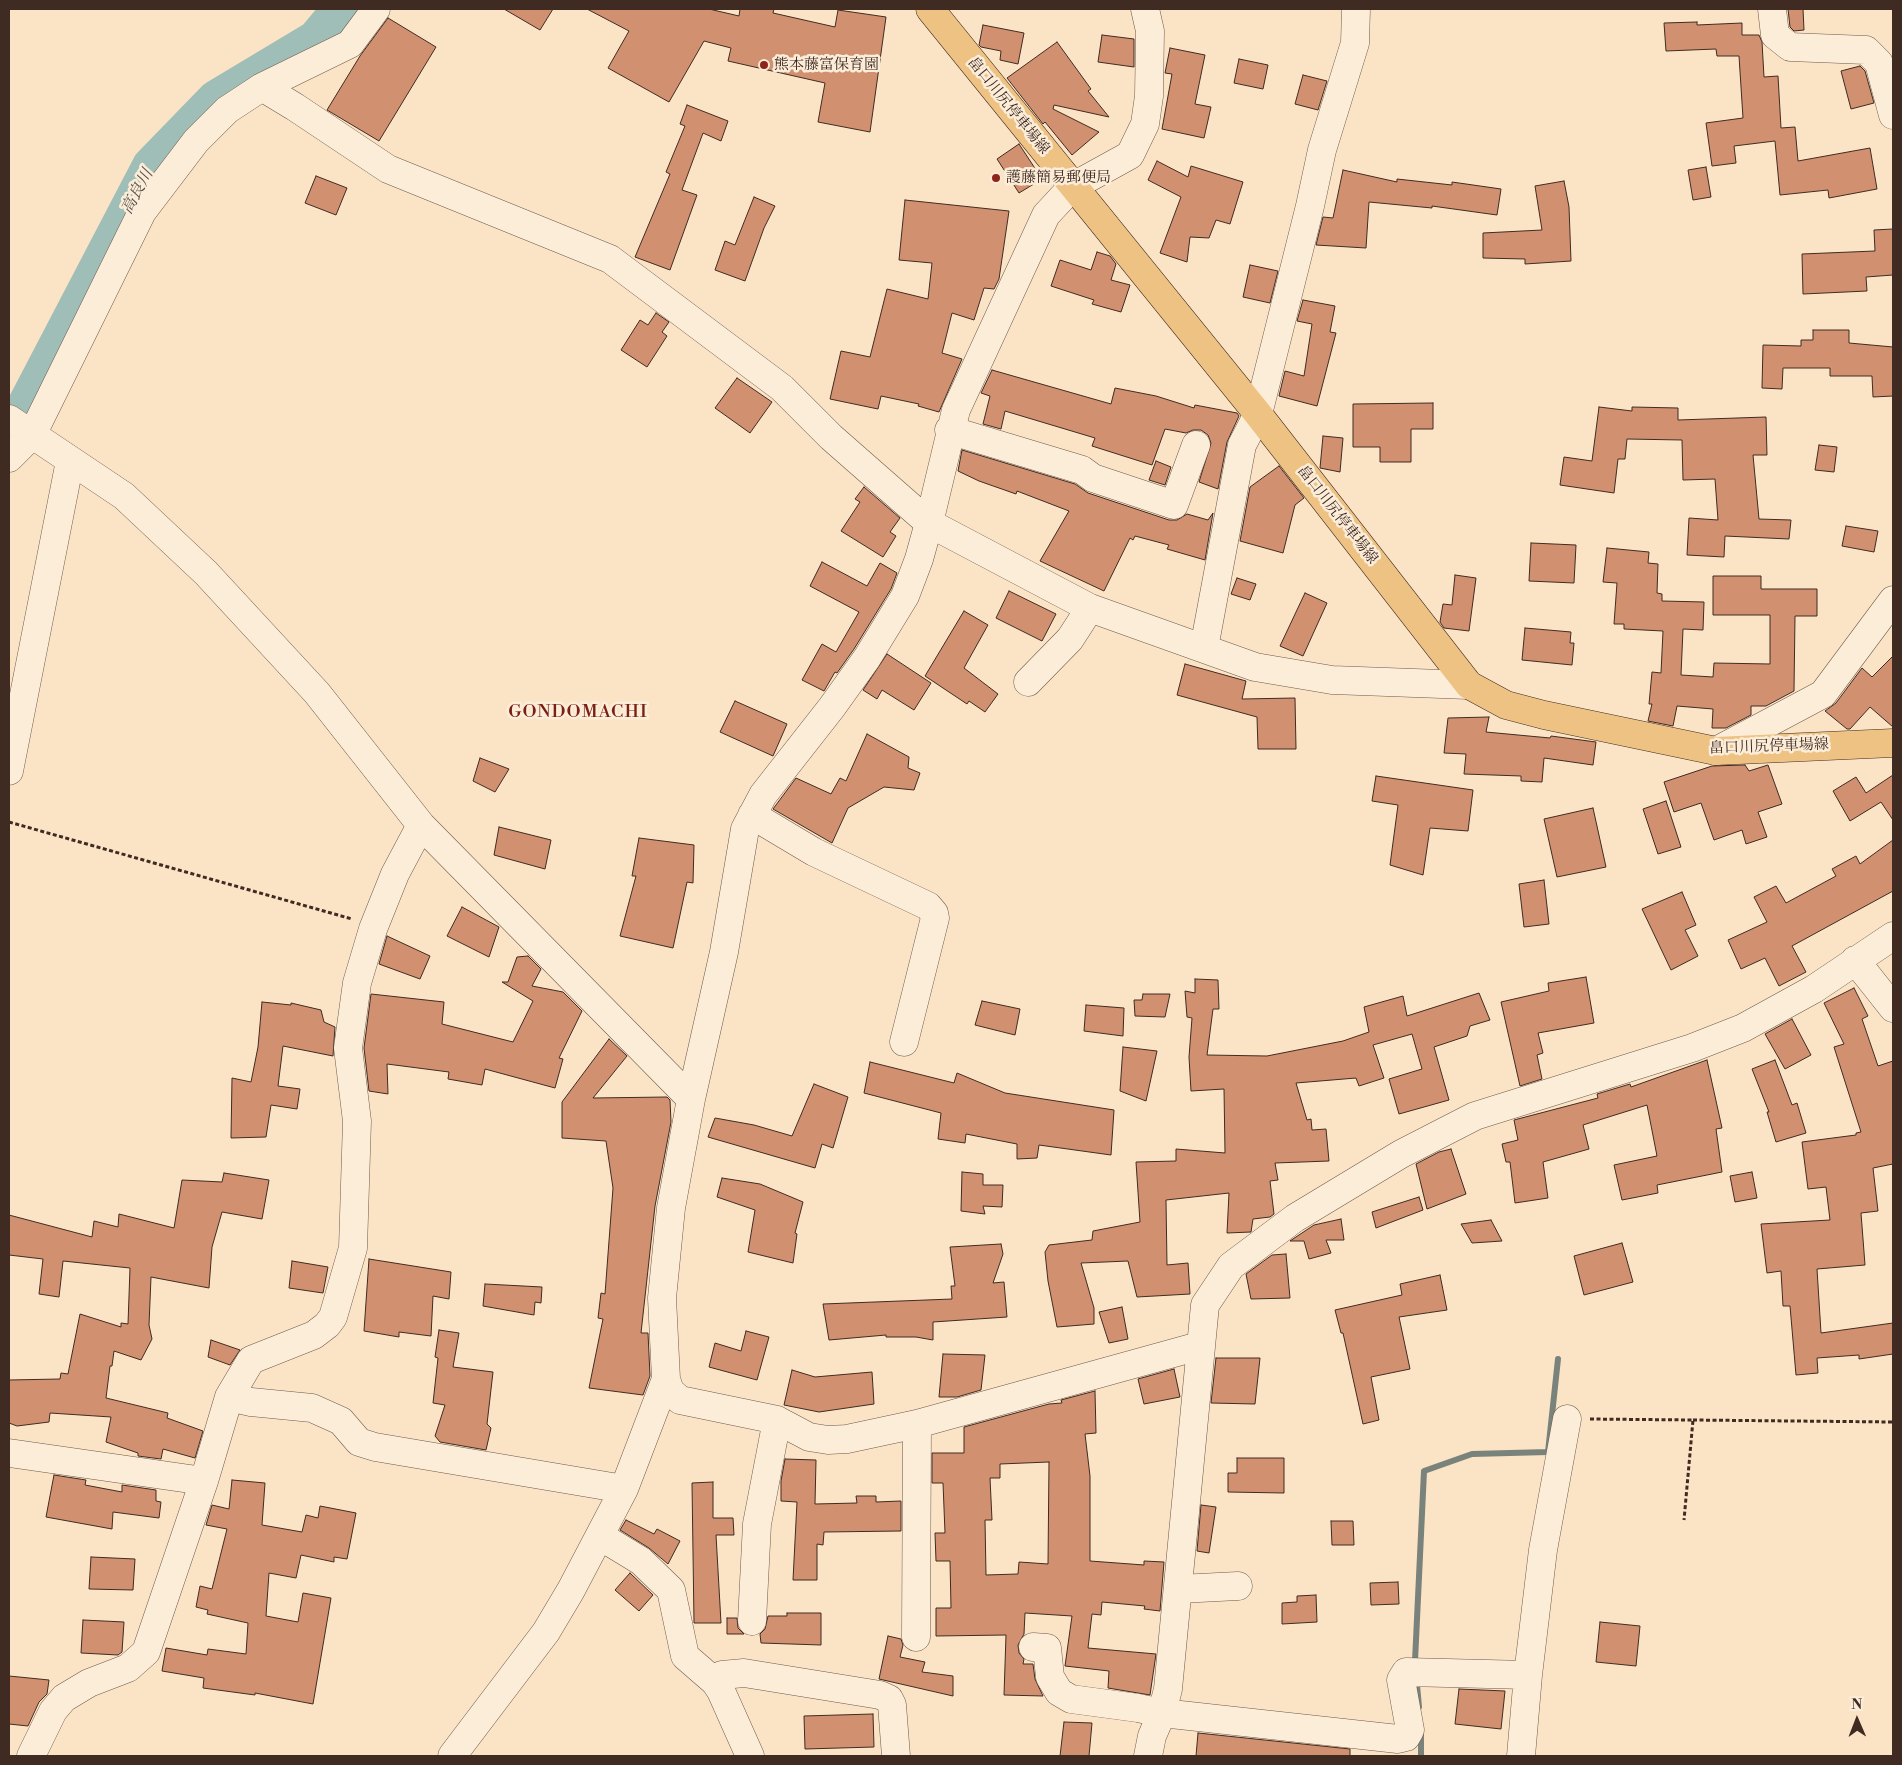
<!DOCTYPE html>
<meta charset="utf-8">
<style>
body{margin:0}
#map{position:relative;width:1902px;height:1765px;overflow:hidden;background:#fbe4c5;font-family:"Libre Bodoni",serif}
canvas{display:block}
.frame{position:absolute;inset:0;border:10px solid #402b23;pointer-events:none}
.north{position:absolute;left:1832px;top:1695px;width:50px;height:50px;-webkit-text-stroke:4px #fcedd9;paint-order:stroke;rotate:359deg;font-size:14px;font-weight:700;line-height:20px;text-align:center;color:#402b23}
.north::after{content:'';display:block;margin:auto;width:18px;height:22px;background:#402b23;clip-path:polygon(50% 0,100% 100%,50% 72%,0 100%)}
</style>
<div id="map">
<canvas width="1902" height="1765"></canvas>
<div class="frame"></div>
<div class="north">N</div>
</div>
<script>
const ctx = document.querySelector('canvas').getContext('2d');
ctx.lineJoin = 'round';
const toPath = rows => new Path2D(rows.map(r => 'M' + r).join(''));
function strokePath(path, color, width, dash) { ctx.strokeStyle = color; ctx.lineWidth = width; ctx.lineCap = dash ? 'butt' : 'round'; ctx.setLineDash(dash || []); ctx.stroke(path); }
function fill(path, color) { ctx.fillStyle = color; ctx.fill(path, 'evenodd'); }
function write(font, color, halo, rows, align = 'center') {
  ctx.font = font + ' "Libre Bodoni","Noto Serif JP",serif'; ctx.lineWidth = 5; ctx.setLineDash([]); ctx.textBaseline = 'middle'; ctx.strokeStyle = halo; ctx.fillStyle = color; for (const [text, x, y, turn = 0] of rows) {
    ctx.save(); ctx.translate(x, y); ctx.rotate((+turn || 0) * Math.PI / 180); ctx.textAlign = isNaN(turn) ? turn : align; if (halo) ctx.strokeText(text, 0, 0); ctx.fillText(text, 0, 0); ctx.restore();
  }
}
const stream = toPath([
 [1415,1661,1424,1471,1472,1454,1548,1452,1558,1359],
 [1417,1685,1419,1707],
 [1421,1756,1421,1732]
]);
const river = toPath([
 [9,438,151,166,216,99,316,39,341,9]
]);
const building = toPath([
 [504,9,553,9,540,30,504,9],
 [587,9,709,9,739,16,740,9,774,9,773,13,835,27,838,10,886,17,870,132,818,122,825,83,728,61,731,48,704,41,669,102,608,68,629,31,587,9],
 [1788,9,1803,9,1804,30,1794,31,1790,27,1788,9],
 [388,18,436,47,379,141,327,110,360,56,388,18],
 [1697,22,1697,25,1742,23,1742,35,1759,35,1762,42,1764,77,1778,76,1781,128,1795,127,1798,161,1870,148,1877,189,1829,198,1828,190,1780,195,1775,141,1734,146,1736,163,1712,166,1706,123,1743,118,1739,56,1717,56,1716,49,1666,51,1664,23,1697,22],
 [983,25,1024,33,1018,64,1000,60,1001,51,981,47,979,45,983,25],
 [1102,35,1134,39,1134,67,1098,62,1102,35],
 [1057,42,1091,89,1088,91,1109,117,1054,105,1053,109,1099,132,1072,155,1045,122,1043,124,1007,78,1057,42],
 [1170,48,1205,55,1195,104,1211,107,1204,138,1162,129,1172,74,1165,73,1170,48],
 [1239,59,1268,65,1263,89,1234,83,1239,59],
 [1860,66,1865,71,1874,103,1851,109,1841,71,1860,66],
 [1303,75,1327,81,1318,110,1295,104,1303,75],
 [687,105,728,121,721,141,703,133,682,190,697,195,670,270,635,257,670,174,666,172,685,126,680,124,687,105],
 [1019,144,1042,179,1019,193,997,159,1019,144],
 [1157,161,1188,177,1191,166,1243,182,1230,224,1216,220,1209,238,1190,237,1187,262,1160,253,1181,197,1148,180,1157,161],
 [1706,167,1711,197,1693,200,1688,170,1706,167],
 [1343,170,1397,182,1397,179,1452,185,1452,182,1501,189,1497,215,1432,206,1432,208,1369,202,1366,248,1316,245,1323,217,1333,218,1343,170],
 [316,176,347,188,336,215,305,203,316,176],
 [1564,181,1569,207,1571,261,1525,264,1525,259,1483,258,1483,233,1542,230,1535,186,1564,181],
 [754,197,775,206,764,228,745,281,715,270,725,241,735,245,754,197],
 [905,200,1009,211,999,279,994,289,984,288,974,320,952,313,942,353,962,359,939,412,918,406,919,404,881,396,878,409,830,399,841,351,870,357,887,289,928,299,932,263,899,260,905,200],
 [1893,229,1893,275,1866,277,1867,291,1803,294,1802,254,1875,251,1874,230,1893,229],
 [1097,252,1110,256,1116,264,1111,280,1130,285,1121,312,1092,304,1094,300,1051,286,1060,260,1091,270,1097,252],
 [1250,265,1278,271,1270,303,1243,297,1250,265],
 [1303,300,1335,306,1330,332,1336,333,1317,406,1279,396,1285,371,1304,376,1312,324,1297,321,1303,300],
 [656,313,669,322,662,332,667,336,647,367,621,350,640,320,648,325,656,313],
 [1813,330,1849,330,1849,343,1893,347,1893,396,1873,397,1872,376,1830,376,1830,368,1783,368,1782,389,1762,388,1763,345,1801,346,1801,340,1813,340,1813,330],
 [992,370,1111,404,1115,388,1156,396,1194,408,1195,405,1237,413,1239,416,1227,442,1218,489,1199,482,1211,443,1208,435,1201,430,1193,430,1186,433,1165,429,1152,465,1092,446,1095,438,1005,411,1001,429,983,424,990,396,981,393,992,370],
 [737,378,772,402,750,433,715,408,737,378],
 [1433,403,1433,429,1411,429,1411,462,1380,462,1380,447,1353,447,1353,404,1433,403],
 [1599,407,1632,411,1632,407,1678,408,1678,420,1766,417,1767,455,1753,455,1759,519,1791,520,1789,539,1725,536,1724,557,1687,555,1689,518,1718,520,1715,479,1683,480,1682,440,1627,439,1625,459,1618,459,1614,493,1560,485,1564,457,1592,461,1599,407],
 [1323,436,1343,438,1340,472,1320,468,1323,436],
 [1819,445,1837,447,1834,472,1815,470,1819,445],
 [962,450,1075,484,1088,493,1169,520,1177,520,1187,514,1208,520,1213,513,1205,560,1167,549,1169,545,1135,536,1133,540,1130,538,1104,591,1040,561,1069,511,1017,491,1016,494,979,481,958,471,962,450],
 [1156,461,1171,467,1165,485,1149,480,1156,461],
 [1279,466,1304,498,1295,505,1283,553,1240,541,1250,487,1279,466],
 [864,487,900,518,890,532,896,536,883,557,841,531,860,502,855,499,864,487],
 [1846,526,1878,531,1874,552,1842,546,1846,526],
 [1531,543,1576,545,1574,583,1529,581,1531,543],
 [1607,548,1649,552,1648,563,1658,564,1657,593,1662,594,1662,601,1704,602,1703,630,1683,629,1681,675,1713,677,1714,663,1770,664,1770,615,1713,615,1713,576,1761,576,1761,589,1817,589,1817,616,1795,616,1794,691,1766,706,1751,706,1751,715,1726,728,1712,728,1713,709,1677,706,1673,726,1648,721,1652,704,1649,704,1652,672,1661,673,1663,631,1624,629,1624,624,1614,624,1617,583,1603,582,1607,548],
 [822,562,867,586,880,563,897,573,891,589,854,649,837,673,835,672,824,691,802,680,822,644,836,652,859,612,810,586,822,562],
 [1455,575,1476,578,1469,631,1444,628,1440,622,1443,604,1452,605,1455,575],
 [1237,578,1256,584,1250,600,1231,594,1237,578],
 [1009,591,1056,614,1042,641,996,618,1009,591],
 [1305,593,1327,603,1303,656,1280,646,1305,593],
 [964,611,988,625,964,668,998,694,985,712,969,701,967,704,925,676,964,611],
 [1525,628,1571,632,1570,643,1574,643,1572,665,1522,660,1525,628],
 [887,654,931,683,914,710,882,690,877,699,863,690,887,654],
 [1893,656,1893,727,1870,707,1850,729,1847,729,1825,711,1836,703,1862,668,1872,677,1893,656],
 [1185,664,1246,681,1242,699,1295,698,1296,749,1258,749,1257,717,1177,695,1185,664],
 [735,701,787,724,773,756,720,732,735,701],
 [1489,717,1486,732,1550,738,1551,736,1596,742,1593,765,1544,758,1542,782,1521,781,1521,776,1464,774,1466,754,1444,753,1448,718,1489,717],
 [867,734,909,757,908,768,920,773,914,790,884,787,848,808,832,843,773,809,796,778,831,794,840,778,846,781,867,734],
 [480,758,509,769,495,792,473,781,480,758],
 [1745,765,1749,771,1768,765,1782,804,1758,812,1767,837,1746,844,1742,830,1714,840,1701,803,1674,812,1664,782,1712,766,1745,765],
 [1893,775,1893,820,1881,802,1850,821,1833,791,1856,777,1866,793,1893,775],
 [1376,776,1473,790,1468,831,1430,828,1423,875,1390,865,1398,805,1372,801,1376,776],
 [1666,801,1681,847,1658,854,1643,809,1666,801],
 [1593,808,1606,867,1557,877,1544,819,1593,808],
 [499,827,551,840,545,869,494,855,499,827],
 [639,838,694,845,693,883,687,882,673,948,620,936,636,876,632,876,639,838],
 [1893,840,1893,891,1792,946,1806,972,1779,986,1765,958,1741,969,1728,940,1767,922,1754,897,1776,886,1786,903,1836,876,1832,869,1856,856,1860,864,1893,840],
 [1544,880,1549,924,1524,927,1519,884,1544,880],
 [1682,892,1696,925,1685,930,1698,956,1671,970,1642,909,1682,892],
 [462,907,499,927,489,957,447,936,462,907],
 [387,936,430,956,420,979,379,964,387,936],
 [528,956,541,969,532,986,563,992,582,1011,559,1058,563,1059,555,1088,485,1069,482,1085,448,1079,449,1072,387,1064,388,1094,369,1091,364,1048,371,994,444,1002,442,1024,513,1042,533,1001,502,982,508,982,517,957,528,956],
 [1586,977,1594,1023,1538,1033,1543,1053,1537,1055,1542,1079,1520,1086,1501,1002,1549,991,1548,983,1586,977],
 [1195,979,1218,980,1219,1009,1213,1009,1207,1055,1267,1056,1343,1041,1369,1032,1364,1007,1403,996,1407,1016,1479,993,1490,1020,1470,1026,1467,1036,1434,1047,1449,1100,1399,1114,1389,1079,1422,1069,1412,1034,1373,1045,1384,1078,1359,1086,1356,1078,1296,1083,1307,1120,1311,1119,1312,1130,1326,1129,1329,1161,1275,1163,1278,1180,1270,1181,1274,1214,1270,1217,1253,1219,1251,1232,1227,1233,1229,1193,1166,1200,1167,1265,1188,1263,1190,1294,1137,1297,1128,1261,1081,1263,1094,1308,1094,1324,1057,1327,1048,1281,1045,1252,1049,1245,1092,1240,1093,1231,1140,1222,1136,1162,1176,1161,1176,1149,1225,1153,1224,1089,1191,1091,1189,1057,1192,1018,1187,1017,1185,991,1195,993,1195,979],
 [1854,988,1868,1016,1862,1019,1878,1066,1893,1061,1893,1164,1873,1168,1878,1211,1861,1213,1865,1265,1817,1269,1821,1333,1893,1323,1893,1354,1859,1359,1859,1355,1817,1358,1818,1373,1796,1375,1790,1306,1783,1306,1781,1271,1767,1273,1761,1224,1830,1220,1826,1187,1808,1189,1802,1142,1856,1135,1856,1133,1861,1132,1834,1047,1844,1044,1824,1003,1854,988],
 [1143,994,1170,994,1165,1017,1135,1016,1134,1000,1142,1000,1143,994],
 [982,1001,1020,1009,1015,1035,975,1025,982,1001],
 [262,1002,291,1005,291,1003,321,1010,324,1022,335,1027,333,1056,283,1046,278,1086,300,1089,297,1109,271,1105,266,1137,231,1138,232,1078,251,1082,258,1047,262,1002],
 [1086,1005,1124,1008,1123,1036,1084,1031,1086,1005],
 [1792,1019,1811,1055,1785,1069,1765,1034,1792,1019],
 [609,1039,627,1056,593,1098,667,1097,670,1100,671,1122,655,1206,641,1333,648,1333,650,1376,643,1395,589,1388,603,1319,598,1318,601,1293,605,1294,613,1188,606,1141,562,1138,562,1102,609,1039],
 [1123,1047,1157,1051,1146,1101,1120,1091,1123,1047],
 [1707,1060,1722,1128,1716,1129,1722,1172,1657,1185,1658,1193,1622,1200,1614,1165,1657,1156,1647,1105,1583,1125,1589,1149,1543,1162,1548,1198,1515,1203,1510,1162,1506,1162,1502,1144,1518,1140,1514,1120,1598,1098,1597,1094,1630,1084,1631,1087,1707,1060],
 [1775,1060,1792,1105,1797,1103,1806,1133,1776,1142,1767,1112,1769,1112,1752,1069,1775,1060],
 [870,1062,954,1083,957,1073,1005,1093,1114,1110,1111,1155,1039,1145,1037,1158,1017,1159,1017,1144,966,1134,965,1143,938,1139,941,1113,864,1093,870,1062],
 [814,1084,848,1097,833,1148,822,1144,815,1168,708,1137,715,1118,754,1125,792,1136,814,1084],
 [1451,1149,1466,1194,1427,1209,1416,1164,1439,1152,1451,1149],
 [962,1172,983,1174,983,1185,1003,1185,1002,1207,983,1206,985,1214,961,1211,962,1172],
 [1752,1172,1757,1198,1735,1202,1730,1176,1752,1172],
 [224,1173,269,1180,262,1219,222,1212,212,1247,209,1288,151,1277,149,1325,152,1339,141,1360,114,1351,112,1366,110,1366,106,1398,168,1413,167,1418,203,1431,195,1458,163,1449,161,1459,138,1456,138,1453,106,1442,111,1417,50,1413,49,1422,17,1426,9,1423,9,1380,60,1379,61,1373,68,1374,80,1314,121,1327,121,1323,128,1324,130,1268,63,1261,59,1297,39,1294,43,1259,9,1255,9,1215,92,1237,94,1221,118,1227,119,1214,174,1228,182,1180,222,1182,224,1173],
 [722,1178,760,1184,803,1202,795,1233,797,1234,793,1263,748,1252,755,1210,717,1197,722,1178],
 [1419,1197,1423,1210,1376,1228,1372,1212,1419,1197],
 [1341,1219,1344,1240,1326,1240,1331,1253,1309,1259,1304,1241,1290,1241,1314,1225,1341,1219],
 [1491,1220,1502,1241,1472,1243,1461,1224,1491,1220],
 [1622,1243,1633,1282,1584,1295,1574,1256,1622,1243],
 [1001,1244,1003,1254,993,1283,1004,1282,1007,1317,933,1322,933,1340,916,1337,886,1337,886,1335,829,1340,823,1304,952,1299,951,1286,955,1286,950,1247,1001,1244],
 [1286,1254,1290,1298,1251,1299,1246,1274,1272,1255,1286,1254],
 [369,1259,451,1272,449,1299,433,1296,431,1336,399,1332,399,1337,364,1331,369,1259],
 [292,1261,328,1267,323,1293,289,1288,292,1261],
 [1440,1275,1447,1310,1399,1317,1410,1369,1371,1377,1379,1420,1363,1424,1343,1333,1341,1333,1335,1310,1402,1295,1400,1284,1440,1275],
 [485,1284,542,1287,541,1303,535,1302,534,1315,483,1306,485,1284],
 [1122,1307,1128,1339,1109,1343,1099,1312,1122,1307],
 [439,1330,459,1333,453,1367,493,1372,487,1424,491,1428,486,1450,440,1442,435,1436,445,1405,433,1403,438,1358,435,1357,439,1330],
 [746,1331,769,1337,757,1380,709,1367,715,1343,741,1351,746,1331],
 [211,1340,240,1350,230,1365,208,1357,211,1340],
 [943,1354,985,1355,981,1390,957,1397,939,1397,943,1354],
 [1216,1358,1260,1358,1255,1404,1211,1403,1216,1358],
 [1174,1369,1180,1397,1144,1404,1138,1379,1174,1369],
 [792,1370,815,1377,872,1372,874,1404,819,1412,784,1405,792,1370],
 [1095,1391,1096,1433,1085,1434,1090,1476,1090,1561,1144,1565,1144,1561,1164,1562,1160,1611,1144,1609,1145,1606,1102,1602,1101,1615,1092,1614,1088,1648,1156,1654,1150,1695,1108,1688,1109,1671,1065,1666,1072,1616,1025,1613,1024,1634,1018,1645,1019,1653,1024,1659,1023,1664,1033,1664,1035,1679,1043,1696,1004,1695,1006,1635,936,1636,936,1608,951,1608,950,1561,936,1561,935,1533,945,1533,943,1483,932,1483,932,1453,964,1453,964,1427,1049,1404,1062,1403,1061,1400,1095,1391],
 [1049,1462,1048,1564,1019,1562,1018,1574,986,1575,985,1520,992,1520,990,1478,1000,1478,1000,1464,1049,1462],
 [1237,1458,1284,1458,1284,1493,1228,1492,1228,1473,1237,1473,1237,1458],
 [785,1459,816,1460,815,1504,857,1503,856,1496,876,1496,876,1502,901,1501,901,1531,824,1532,823,1545,817,1544,817,1580,793,1580,797,1502,781,1501,781,1481,785,1459],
 [54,1475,86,1480,85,1485,122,1492,122,1485,156,1490,156,1501,161,1502,159,1518,113,1512,112,1529,46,1517,54,1475],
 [232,1480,265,1483,262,1525,302,1532,306,1515,318,1518,320,1506,356,1513,347,1559,334,1557,334,1562,301,1555,296,1578,269,1573,266,1616,298,1622,303,1593,331,1598,313,1704,255,1693,255,1695,203,1688,204,1678,162,1671,166,1648,207,1655,208,1649,246,1654,248,1623,207,1614,208,1610,196,1607,200,1586,212,1589,227,1529,206,1525,212,1505,229,1509,232,1480],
 [713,1482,713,1518,733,1518,734,1535,716,1535,721,1623,694,1623,692,1483,713,1482],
 [1201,1505,1216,1507,1209,1553,1197,1551,1201,1505],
 [626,1520,654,1534,657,1529,680,1541,668,1564,649,1548,620,1530,626,1520],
 [1331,1521,1353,1521,1354,1545,1332,1545,1331,1521],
 [91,1557,135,1559,133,1590,89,1589,91,1557],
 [630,1573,653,1595,639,1611,615,1590,630,1573],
 [1398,1582,1399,1604,1371,1605,1370,1583,1398,1582],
 [1316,1595,1317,1622,1282,1624,1282,1603,1297,1602,1297,1596,1316,1595],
 [787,1613,821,1613,821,1645,761,1643,760,1634,765,1629,768,1616,787,1616,787,1613],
 [727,1618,737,1618,738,1628,744,1634,727,1634,727,1618],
 [83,1620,124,1622,122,1652,118,1655,81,1653,83,1620],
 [1600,1622,1640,1626,1636,1666,1596,1662,1600,1622],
 [888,1636,901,1639,903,1645,900,1657,925,1662,922,1672,953,1676,953,1696,879,1679,888,1636],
 [9,1676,49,1680,47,1694,39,1702,28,1726,9,1724,9,1676],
 [1459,1689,1505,1691,1501,1729,1455,1724,1459,1689],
 [873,1714,874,1747,805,1749,804,1716,873,1714],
 [1064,1722,1092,1723,1089,1756,1060,1756,1064,1722],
 [1198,1733,1350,1749,1350,1756,1196,1756,1198,1733]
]);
const path = toPath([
 [9,822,352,919],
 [1590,1419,1693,1420,1684,1520],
 [1693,1420,1893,1422]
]);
const minor = toPath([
 [1145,9,1150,31,1149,96,1145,124,1130,155,1072,187,1046,215,956,410,929,523,919,559,905,596,867,658,832,707,763,795,745,829,724,952,691,1099,671,1208,662,1298,666,1379,670,1391,680,1400,777,1420,809,1437,828,1440,847,1439,917,1424,1199,1346],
 [1772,9,1775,35,1790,47,1866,50,1879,63,1893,115],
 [262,87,295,107,388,169,610,259,782,388,831,437,929,523,1090,608,1255,667,1332,680,1469,685],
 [9,419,124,496,206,573,317,693,421,825,691,1099],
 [949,430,1082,470,1093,478,1174,505,1196,445],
 [9,458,32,435,142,212,196,141,227,110,262,87,350,44,376,9],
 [1204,648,1242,445,1258,414,1310,206,1322,150,1355,43,1356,9],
 [1028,682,1070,639,1090,608],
 [1716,751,1823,694,1893,600],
 [9,771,70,461],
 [752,815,814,852,928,906,934,913,935,918,904,1042],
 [1855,960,1893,1008],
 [229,1397,251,1402,312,1408,341,1421,359,1442,375,1447,624,1489],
 [9,1453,204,1481],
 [600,1536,641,1561,671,1590,685,1656,715,1682,721,1691,750,1756],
 [1179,1589,1238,1586],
 [752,1621,757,1524,777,1420],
 [916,1637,917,1424],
 [1033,1647,1047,1648,1050,1677,1059,1692,1071,1699,1138,1708,1162,1713,1398,1739,1406,1737,1410,1730,1401,1680,1406,1672,1528,1675],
 [715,1682,722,1675,744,1673,880,1695,889,1699,892,1705,896,1756],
 [31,1756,53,1711,64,1698,89,1683,128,1668,146,1652,204,1481,229,1397,251,1360,314,1335,327,1325,333,1317,353,1248,357,1121,348,1048,357,983,373,929,395,874,421,825],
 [452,1756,546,1632,571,1590,624,1489,666,1379],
 [1148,1756,1152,1736,1162,1713,1168,1689,1205,1305,1231,1266,1295,1218,1401,1154,1475,1116,1692,1048,1743,1028,1814,989,1893,936],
 [1521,1756,1528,1675,1543,1550,1567,1419]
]);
const major = toPath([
 [930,9,1258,414,1469,685,1506,705,1544,715,1716,751,1893,743]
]);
const markers = [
 [764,65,5,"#8f2418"],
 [996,178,5,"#8f2418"]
];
const poiNames = [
 ["熊本藤富保育園",774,65],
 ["護藤簡易郵便局",1006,178]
];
const streetNames = [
 ["畠口川尻停車場線",1008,106,51],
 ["畠口川尻停車場線",1337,515,52],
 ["畠口川尻停車場線",1769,747,-2]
];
const waterNames = [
 ["高良川",138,192,-62]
];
const quarterNames = [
 ["GONDOMACHI",578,713]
];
strokePath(stream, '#79837c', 6);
strokePath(river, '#9fbeb7', 38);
fill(building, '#d19070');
strokePath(building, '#402b23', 1);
strokePath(minor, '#6f594c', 29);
strokePath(major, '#402b23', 29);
strokePath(path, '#402b23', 3, [4, 2.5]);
strokePath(minor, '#fcedd9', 28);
strokePath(major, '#eec282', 28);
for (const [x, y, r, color] of markers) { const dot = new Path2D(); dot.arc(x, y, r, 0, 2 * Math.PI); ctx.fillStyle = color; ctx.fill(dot); strokePath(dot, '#fcedd9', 2); }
write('15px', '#402b23', '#fcedd9', poiNames, 'left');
write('15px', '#402b23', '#fcedd9', streetNames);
write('italic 16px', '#585048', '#fcedd9', waterNames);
ctx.letterSpacing = '1px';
write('18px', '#7a1f14', '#fcedd9', quarterNames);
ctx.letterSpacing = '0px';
</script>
